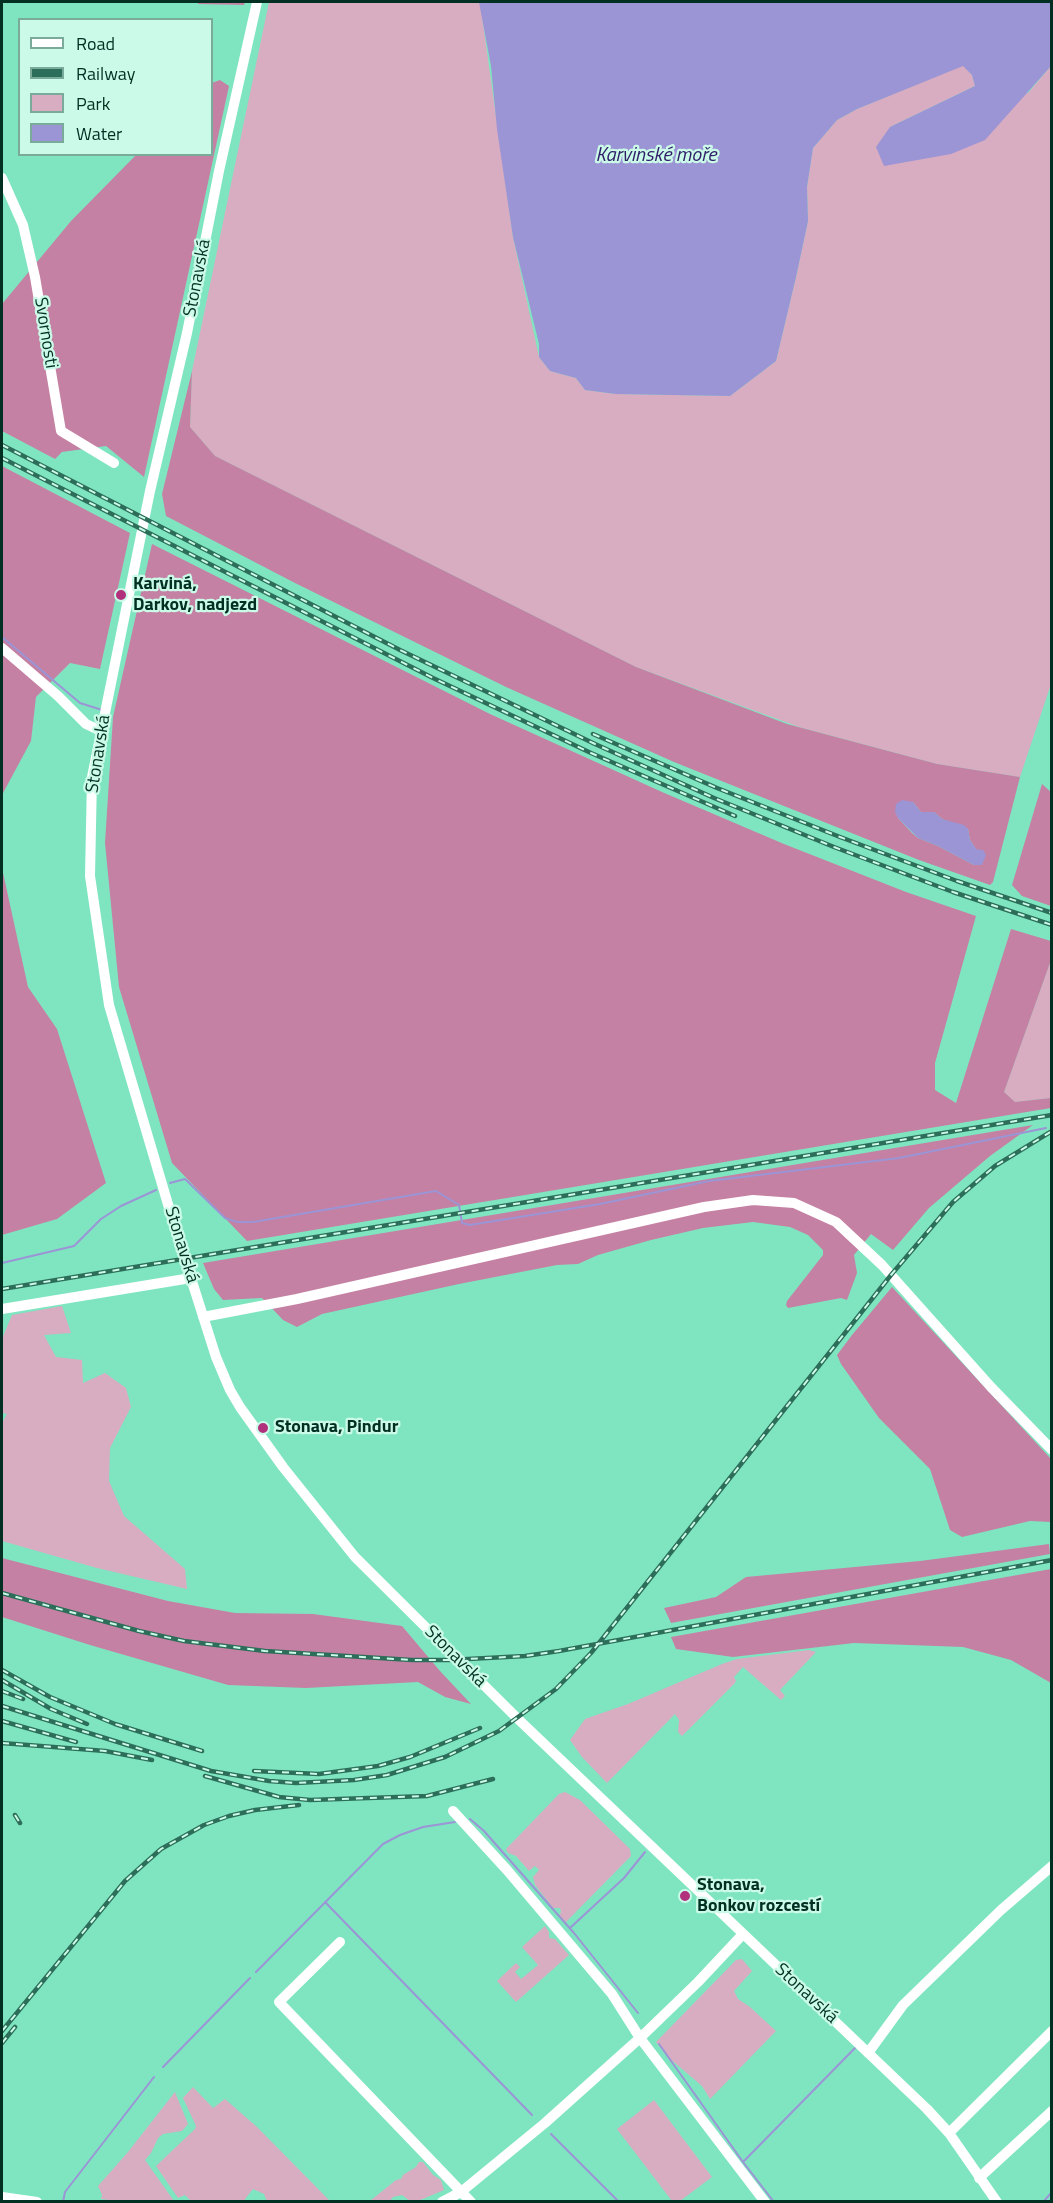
<!DOCTYPE html>
<meta charset="utf-8">
<style>
body{margin:0}
#map{position:relative;width:1053px;height:2203px;overflow:hidden;background:#7fe5c1;font-family:"Titillium Web",sans-serif}
canvas{display:block}
.frame{position:absolute;inset:0;border:3px solid #013023;pointer-events:none}
.legend{position:absolute;left:18px;top:18px;width:195px;height:138px;box-sizing:border-box;background:#cbfbe8;border:2px solid #7aaa99;margin:0;padding:8px 10px;list-style:none;font-size:18px;color:#013023}
.legend li{display:flex;align-items:center;gap:12px;height:30px}
.legend b{width:30px;border:2px solid #7aaa99}
</style>
<div id="map">
<canvas width="1053" height="2203"></canvas>
<div class="frame"></div>
<ul class="legend">
<li><b style="height:8px;background:#fff"></b>Road</li>
<li><b style="height:8px;background:#2c6e59"></b>Railway</li>
<li><b style="height:16px;background:#d8acc1"></b>Park</li>
<li><b style="height:16px;background:#9b94d5"></b>Water</li>
</ul>
</div>
<script>
const ctx = document.querySelector('canvas').getContext('2d');
ctx.lineJoin = 'round';
function fill(path, color) { ctx.fillStyle = color; ctx.fill(path, 'evenodd'); }
const toPath = rows => new Path2D(rows.map(r => 'M' + r).join(''));
function strokePath(path, color, width, dash) { ctx.strokeStyle = color; ctx.lineWidth = width; ctx.lineCap = dash ? 'butt' : 'round'; ctx.setLineDash(dash || []); ctx.stroke(path); }
function write(font, color, halo, rows, align = 'center') {
  ctx.font = font + ' "Titillium Web",sans-serif'; ctx.lineWidth = 4.5; ctx.setLineDash([]); ctx.textBaseline = 'middle'; ctx.strokeStyle = halo; ctx.fillStyle = color; for (const [text, x, y, turn = 0] of rows) {
    ctx.save(); ctx.translate(x, y); ctx.rotate((+turn || 0) * Math.PI / 180); ctx.textAlign = isNaN(turn) ? turn : align; if (halo) ctx.strokeText(text, 0, 0); ctx.fillText(text, 0, 0); ctx.restore();
  }
}
const green = toPath([
 [269,2,480,2,513,237,539,357,550,371,576,378,585,390,616,394,730,396,776,361,796,277,808,221,807,187,813,148,837,120,857,109,963,65,972,75,975,86,890,127,1028,93,1051,66,1052,681,1020,777,937,764,799,727,636,667,215,456,190,427,192,371],
 [1051,960,1051,1098,1015,1102,1004,1092],
 [62,1306,71,1333,44,1335,56,1357,82,1360,83,1383,105,1373,126,1388,131,1407,110,1448,109,1481,124,1516,185,1569,187,1589,97,1568,2,1541,2,1423,7,1414,2,1413,2,1339,12,1315],
 [809,1650,816,1652,780,1690,785,1696,781,1700,743,1667,734,1677,736,1681,734,1684,682,1736,678,1732,679,1720,675,1714,607,1783,582,1757,570,1740,585,1719,628,1704,722,1664,737,1659],
 [565,1792,580,1800,630,1849,631,1856,566,1922,559,1916,561,1912,560,1908,553,1908,535,1885,533,1877,539,1870,535,1866,529,1871,516,1856,508,1853,506,1849,559,1794],
 [545,1926,549,1932,549,1938,555,1939,569,1955,516,2002,497,1981,516,1963,520,1967,515,1972,521,1979,538,1965,522,1947],
 [742,1959,752,1971,734,1991,738,1999,750,2007,776,2031,710,2099,702,2086,669,2058,656,2042,736,1960],
 [193,2087,213,2108,225,2099,257,2127,330,2201,267,2201,264,2194,253,2189,245,2199,246,2201,191,2201,185,2195,178,2198,156,2166,195,2129,196,2126,183,2098],
 [175,2092,188,2124,182,2131,163,2134,158,2138,151,2153,145,2160,174,2201,124,2202,101,2199,102,2195,98,2186,128,2152],
 [654,2100,712,2177,680,2201,672,2201,617,2129],
 [419,2162,423,2162,433,2175,441,2180,444,2190,418,2201,410,2201,402,2195,393,2197,390,2201,370,2201,396,2180,401,2179,403,2175,416,2167]
]);
const forest = toPath([
 [198,2,245,2,244,5,198,4],
 [220,80,229,86,144,477,106,446,62,452,55,459,2,431,2,304,71,221,136,155,212,154,212,83],
 [192,371,190,427,215,456,636,667,787,724,937,764,1020,777,993,882,990,885,919,860,674,762,506,687,295,583,166,516,162,494],
 [913,802,921,812,934,812,942,819,968,829,970,840,976,849,974,865,938,846,918,838,912,833,898,818],
 [2,466,130,533,100,669,70,663,36,697,31,741,2,795],
 [152,544,490,714,662,792,784,844,906,892,976,916,935,1063,935,1090,956,1103,1011,929,1051,941,1051,960,1004,1092,1015,1102,1051,1098,1051,1108,247,1241,172,1163,119,987,105,843,113,717],
 [1042,784,1051,792,1051,906,1022,896,1012,885],
 [2,868,28,987,57,1029,106,1183,57,1219,2,1235],
 [1033,1125,990,1156,929,1208,893,1250,871,1234,854,1255,857,1273,847,1300,841,1298,788,1308,786,1305,787,1301,823,1255,823,1250,808,1235,790,1227,753,1222,703,1228,651,1240,598,1255,578,1264,557,1265,459,1284,322,1314,297,1327,283,1320,262,1298,223,1300,214,1289,203,1263],
 [892,1287,1051,1459,1051,1522,1030,1521,962,1537,950,1530,930,1469,879,1418,841,1364,837,1355,852,1335],
 [1049,1544,1050,1554,671,1623,664,1608,716,1597,746,1577,920,1561],
 [2,1558,168,1601,235,1613,313,1614,402,1626,440,1671,471,1704,445,1697,418,1682,306,1688,228,1685,90,1645,2,1617],
 [1051,1569,1051,1683,1011,1660,963,1647,854,1643,733,1657,676,1649,671,1637]
]);
const water = toPath([
 [479,2,1051,2,1051,66,985,140,951,154,884,166,876,147,890,127,975,86,972,75,963,66,857,109,837,120,813,148,807,187,808,221,796,277,776,361,730,396,616,394,585,390,576,378,550,371,539,357,539,344,513,237,497,129,491,66],
 [902,800,913,802,921,812,934,812,942,819,964,825,968,829,970,840,976,849,983,850,986,855,982,865,974,865,938,846,918,838,898,818,895,812,896,804]
]);
const stream = toPath([
 [2,637,80,703,102,710],
 [170,1183,185,1179,225,1218,237,1222,253,1222,436,1191,459,1205,462,1223,470,1225,600,1204,709,1181,899,1158,1046,1128],
 [2,1263,74,1246,101,1219,121,1206,156,1190],
 [470,1819,484,1831,574,1933,638,2013],
 [325,1902,532,2115],
 [570,1928,624,1878,645,1852],
 [256,1972,383,1844,400,1835,423,1827,455,1822],
 [659,2044,743,2162,774,2202],
 [163,2067,250,1978],
 [551,2134,619,2202],
 [744,2161,855,2048],
 [63,2202,65,2192,154,2077],
 [1043,2202,1052,2192]
]);
const minor = toPath([
 [257,2,219,171,187,333,150,491,92,777,90,876,109,1005,175,1228,216,1357,230,1390,240,1407,283,1467,355,1557,518,1719,927,2109,949,2133,997,2202],
 [2,178,23,225,35,277,61,431,114,463],
 [2,648,58,696,86,724,101,731],
 [2,1309,191,1278],
 [203,1317,297,1299,704,1207,753,1200,794,1203,836,1222,882,1265,991,1387,1052,1450],
 [453,1811,507,1870,612,1994,640,2038,765,2202],
 [340,1942,279,2002,471,2202],
 [868,2053,903,2005,1001,1910,1052,1866],
 [949,2133,1052,2031],
 [979,2178,1052,2111],
 [2,2197,37,2202],
 [442,2202,461,2192,545,2123,640,2038,698,1982,743,1934]
]);
const rail = toPath([
 [2,445,400,650,595,744,714,798,834,847,953,892,1052,925],
 [2,458,433,678,591,753,735,816],
 [593,734,717,788,840,837,957,881,1052,913],
 [2,1289,1052,1115],
 [2,1593,139,1631,184,1641,265,1651,412,1660,449,1660,525,1656,559,1651,1052,1560],
 [2,1670,50,1697,115,1724,202,1751],
 [2,1680,51,1709,87,1724],
 [2,1691,23,1699],
 [2,1706,211,1771,269,1781,296,1783,354,1780,387,1775,445,1757,499,1731,556,1689,591,1653,891,1275,953,1202,995,1166,1052,1131],
 [2,1721,76,1742],
 [2,1743,105,1751,152,1760],
 [254,1771,319,1774,378,1766,410,1757,480,1728],
 [205,1776,279,1797,310,1800,427,1796,493,1779],
 [15,1815,20,1823],
 [2,2031,125,1881,161,1849,204,1825,229,1816,255,1810,299,1805],
 [2,2043,15,2027]
]);
const markers = [
 [121,595,6,"#b1317d"],
 [263,1428,6,"#b1317d"],
 [685,1896,6,"#b1317d"]
];
const streetNames = [
 ["Stonavská",198,278,-79],
 ["Svornosti",45,333,81],
 ["Stonavská",99,754,-81],
 ["Stonavská",181,1245,73],
 ["Stonavská",455,1657,45],
 ["Stonavská",806,1994,43]
];
const poiNames = [
 ["Karviná,",133,585],
 ["Darkov, nadjezd",133,606],
 ["Stonava, Pindur",275,1428],
 ["Stonava,",697,1886],
 ["Bonkov rozcestí",697,1907]
];
const waterNames = [
 ["Karvinské moře",656,156]
];
fill(green, '#d8acc1');
fill(forest, '#c581a3');
fill(water, '#9b94d5');
strokePath(stream, '#9b94d5', 2);
strokePath(minor, '#fff', 10);
strokePath(rail, '#2c6e59', 4.5);
strokePath(rail, '#cbfbe8', 2, [7]);
for (const [x, y, r, color] of markers) { const dot = new Path2D(); dot.arc(x, y, r, 0, 2 * Math.PI); ctx.fillStyle = color; ctx.fill(dot); strokePath(dot, '#cbfbe8', 2); }
write('18px', '#013023', '#cbfbe8', streetNames);
write('bold 18px', '#013023', '#cbfbe8', poiNames, 'left');
write('italic 20px', '#301d68', '#cbfbe8', waterNames);
</script>
